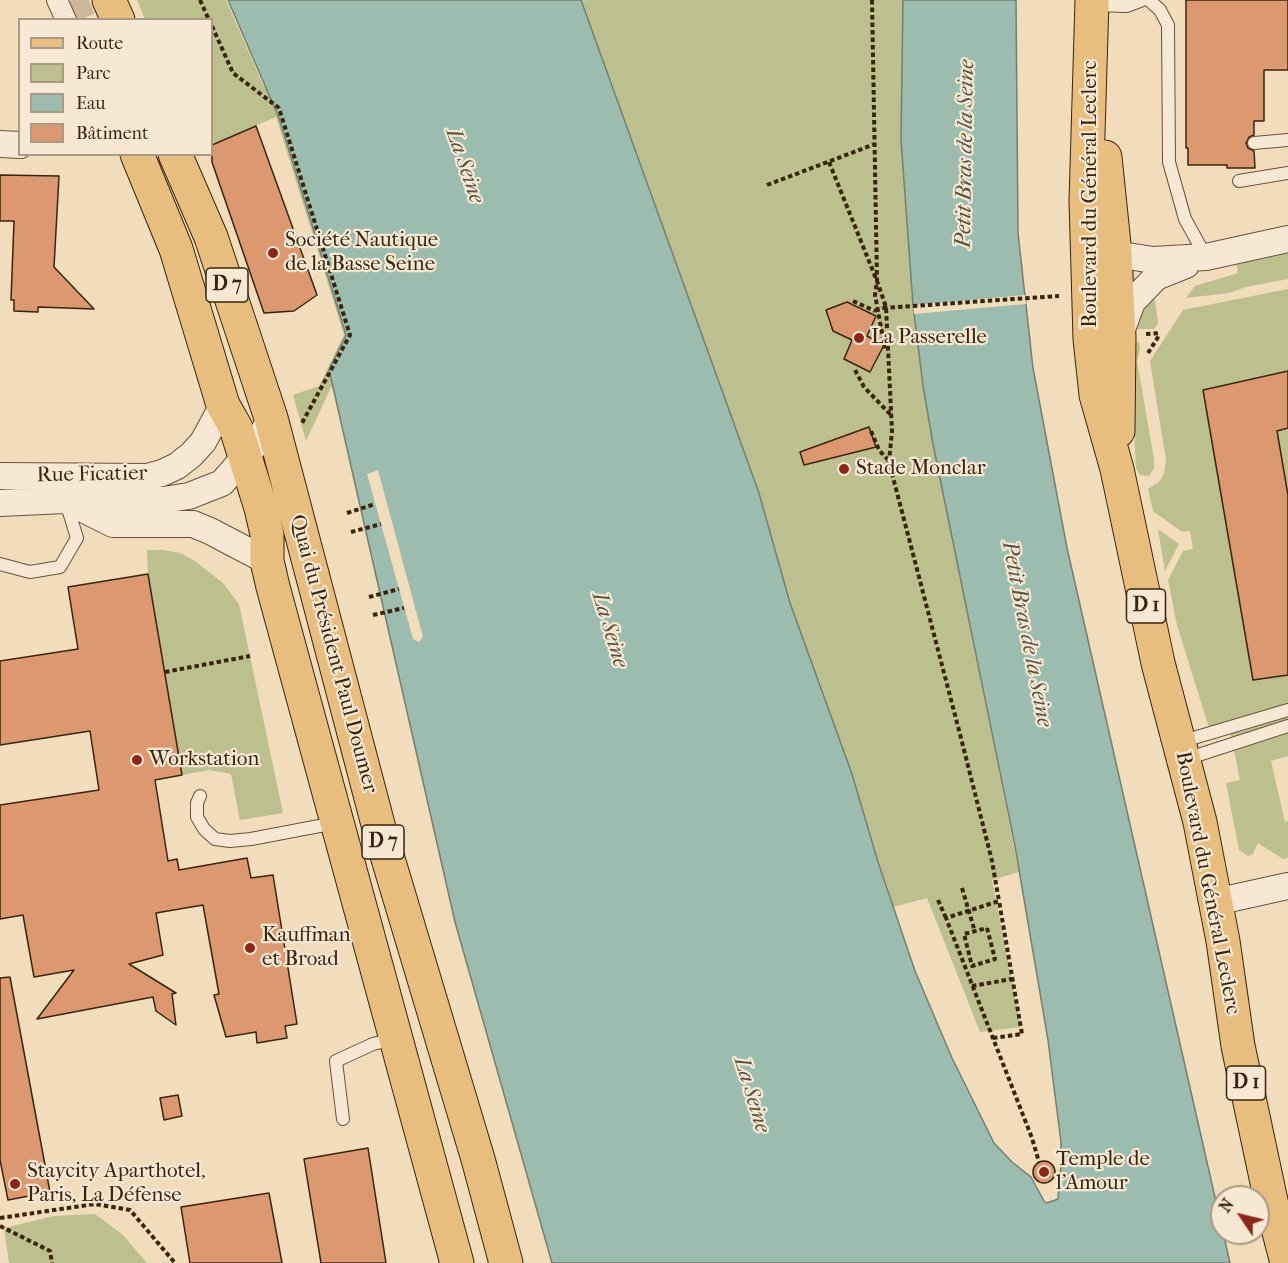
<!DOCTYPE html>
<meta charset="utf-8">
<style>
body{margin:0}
#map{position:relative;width:1288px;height:1263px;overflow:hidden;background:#f1dcbb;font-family:"IM FELL French Canon",serif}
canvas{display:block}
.legend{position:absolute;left:18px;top:18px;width:195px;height:138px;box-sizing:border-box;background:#f6e8d3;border:2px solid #aa9a84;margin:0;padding:8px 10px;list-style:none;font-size:18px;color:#39240e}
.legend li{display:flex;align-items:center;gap:12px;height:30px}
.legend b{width:30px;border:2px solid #aa9a84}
.north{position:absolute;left:1210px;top:1185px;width:60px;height:60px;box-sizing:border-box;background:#f6e8d3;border:2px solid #aa9a84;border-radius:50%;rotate:305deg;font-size:16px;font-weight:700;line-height:24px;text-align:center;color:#39240e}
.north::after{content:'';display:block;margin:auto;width:21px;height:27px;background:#8f2418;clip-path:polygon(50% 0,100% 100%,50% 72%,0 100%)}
</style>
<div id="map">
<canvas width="1288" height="1263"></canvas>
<ul class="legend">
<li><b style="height:8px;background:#e8be7e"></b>Route</li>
<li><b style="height:16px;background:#bcc08f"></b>Parc</li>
<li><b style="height:16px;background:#9bbcaf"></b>Eau</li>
<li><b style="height:16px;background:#dc9970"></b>Bâtiment</li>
</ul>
<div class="north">N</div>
</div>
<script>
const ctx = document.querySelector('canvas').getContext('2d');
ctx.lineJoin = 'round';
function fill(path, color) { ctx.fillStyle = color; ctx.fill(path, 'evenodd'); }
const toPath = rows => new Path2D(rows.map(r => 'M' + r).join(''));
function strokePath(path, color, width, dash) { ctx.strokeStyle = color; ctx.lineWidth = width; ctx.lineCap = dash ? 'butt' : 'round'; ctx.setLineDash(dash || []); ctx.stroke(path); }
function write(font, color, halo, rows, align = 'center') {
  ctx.font = font + ' "IM FELL French Canon",serif'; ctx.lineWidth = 4.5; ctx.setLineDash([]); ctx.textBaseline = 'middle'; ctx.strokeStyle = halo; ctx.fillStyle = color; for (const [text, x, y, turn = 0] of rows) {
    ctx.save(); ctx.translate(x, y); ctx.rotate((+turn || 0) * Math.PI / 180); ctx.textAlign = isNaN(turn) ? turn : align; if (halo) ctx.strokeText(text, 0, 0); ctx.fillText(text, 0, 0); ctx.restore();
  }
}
const green = toPath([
 [137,0,226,0,264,87,277,84,355,336,306,441,293,395,319,386,344,335,276,117,212,144,212,20,145,19],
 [581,0,903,0,901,140,914,314,933,444,1019,872,992,880,1021,1027,980,1032,927,898,893,907,790,603,759,493],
 [1288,252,1288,279,1246,287,1229,293,1186,298,1195,286,1238,273,1236,261],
 [1288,289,1288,371,1203,391,1253,679,1288,675,1288,756,1271,761,1285,822,1288,821,1288,858,1283,859,1258,843,1253,854,1248,856,1239,850,1226,783,1240,780,1228,722,1209,728,1177,625,1168,580,1183,551,1193,549,1190,531,1182,532,1153,511,1148,489,1159,482,1164,474,1166,460,1150,361,1183,310],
 [1154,292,1158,323,1154,329,1132,329,1133,317],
 [1130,342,1139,342,1140,349,1137,361,1154,459,1154,468,1149,476,1140,475,1136,468],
 [1288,428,1288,495,1277,431],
 [1158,529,1179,544,1165,571],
 [147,550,163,550,180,553,195,561,223,583,239,604,283,813,240,820,231,774,210,770,182,775,148,574],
 [95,1214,123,1235,147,1263,9,1263,4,1228,54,1216]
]);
const water = toPath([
 [228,0,581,0,759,493,790,603,852,774,878,862,915,971,952,1058,994,1143,1012,1162,1031,1177,1044,1201,1047,1203,1058,1199,1061,1165,1061,1142,1048,1040,1015,846,933,444,923,386,913,305,901,140,903,0,1016,0,1018,233,1033,368,1067,548,1230,1263,552,1263,455,922,330,374,329,370,346,335,279,118,228,0]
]);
const pier = toPath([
 [1025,295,1026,304,914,314,913,305],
 [378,470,423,637,419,642,413,639,367,474]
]);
const building = toPath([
 [1186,0,1288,0,1288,70,1264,70,1264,121,1254,121,1254,135,1249,137,1246,143,1248,148,1254,151,1255,168,1227,168,1227,165,1188,165,1188,148,1186,148,1186,0],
 [256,126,317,295,294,311,264,313,212,162,212,145,256,126],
 [0,175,59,176,54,267,94,309,38,307,38,312,14,311,14,300,11,300,14,221,0,221,0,175],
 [847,302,876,316,867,336,884,345,870,372,844,359,852,340,833,331,826,310,847,302],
 [1288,371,1288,428,1277,431,1288,495,1288,675,1253,680,1203,390,1288,371],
 [869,427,876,447,804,465,800,452,869,427],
 [148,574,182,775,155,780,168,861,177,859,179,870,247,858,251,878,273,875,297,1024,285,1026,287,1038,257,1043,256,1032,226,1037,214,995,219,994,203,905,156,913,163,955,129,964,176,993,172,994,176,1025,156,1011,153,997,37,1019,74,970,34,977,23,915,0,919,0,805,99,790,90,731,0,745,0,661,78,649,68,587,148,574],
 [10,977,50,1192,8,1200,0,1160,0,978,10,977],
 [178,1095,182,1116,164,1120,160,1098,178,1095],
 [368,1148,386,1263,321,1263,304,1159,368,1148],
 '1033 1172a11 11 0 1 1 22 0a11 11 0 1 1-22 0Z',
 [269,1193,282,1263,190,1263,181,1207,269,1193]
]);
const primaryTunnel = toPath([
 [71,0,79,20]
]);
const path = toPath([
 [200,0,209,20],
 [872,0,877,281,875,295,885,349],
 [212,26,233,73,279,108,350,335,302,423],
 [829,162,877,281,886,307,892,431,889,462,961,738,992,861,999,901,946,918,1032,1138,1039,1162],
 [767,185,875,144],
 [853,301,875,311],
 [883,308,1059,296],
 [1146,334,1160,333],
 [1148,353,1160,334],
 [855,370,864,387,890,414],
 [871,431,879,450,889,461],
 [347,513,375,504],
 [351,532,381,524],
 [369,597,399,589],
 [373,615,404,608],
 [165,672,250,656],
 [962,888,975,932],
 [938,900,946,918],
 [987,928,995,959,972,966,964,934,987,928],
 [972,986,1012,979],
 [993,1038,1022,1034,999,901],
 [0,1218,95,1204,130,1210,175,1263],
 [0,1226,50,1251,52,1263]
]);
const service = toPath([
 [1149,0,1160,10,1168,25,1169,162,1185,219,1206,257],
 [1093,5,1127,6,1143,0],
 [1254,143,1288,140],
 [1239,181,1288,173],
 [0,564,30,572,60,567,77,538,66,502],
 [1180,742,1288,710],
 [1186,759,1288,726],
 [200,796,197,803,197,817,204,829,215,839,230,841,251,839,335,823],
 [343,1119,336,1061,373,1044,394,1039]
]);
const pedestrian = toPath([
 [57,0,66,20]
]);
const minor = toPath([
 [0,144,20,145],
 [1115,254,1153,260,1206,257,1288,239],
 [1121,332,1132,302,1156,277,1186,265],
 [0,476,147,477,162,473,177,466,191,455,203,442,223,405],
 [0,503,65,500,163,500,189,496,222,483,258,442,271,418],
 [71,503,113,524,193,524,210,531,267,561],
 [1215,902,1288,886]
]);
const primary = toPath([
 [109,0,118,20],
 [1092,0,1086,201,1090,339,1096,395,1117,469,1158,663,1200,822,1223,941,1238,1046,1271,1201,1287,1263],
 [137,154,176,249,223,405,236,428,261,508,267,534,267,561,273,587,457,1263],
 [175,154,211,237,271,418,380,832,478,1159,506,1263],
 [1105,157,1115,254,1119,337,1118,431]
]);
const pathBridge = toPath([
 [875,311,883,308]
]);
const markers = [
 [273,253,6,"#8f2418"],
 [859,338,6,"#8f2418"],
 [844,469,6,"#8f2418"],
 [137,760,6,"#8f2418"],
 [250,948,6,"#8f2418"],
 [1044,1172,6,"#8f2418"],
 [15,1184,6,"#8f2418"]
];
const shields = [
 [227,285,42],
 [1146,606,39],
 [383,842,42],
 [1246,1083,39]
];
const shieldNames = [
 ["D 7",227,285],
 ["D 1",1146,606],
 ["D 7",383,842],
 ["D 1",1246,1083]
];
const streetNames = [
 ["Boulevard du Général Leclerc",1091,194,-90],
 ["Rue Ficatier",92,475,-1],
 ["Quai du Président Paul Doumer",333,654,75],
 ["Boulevard du Général Leclerc",1207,883,79]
];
const poiNames = [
 ["Société Nautique",285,241],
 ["de la Basse Seine",285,265],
 ["La Passerelle",871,338],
 ["Stade Monclar",856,469],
 ["Workstation",149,760],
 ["Kauffman",262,936],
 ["et Broad",262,960],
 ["Temple de",1056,1160],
 ["l'Amour",1056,1184],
 ["Staycity Aparthotel,",27,1172],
 ["Paris, La Défense",27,1196]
];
const waterNames = [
 ["Petit Bras de la Seine",966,154,-89],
 ["La Seine",464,166,71],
 ["La Seine",609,630,73],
 ["Petit Bras de la Seine",1026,634,79],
 ["La Seine",751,1095,73]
];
fill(green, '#bcc08f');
fill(water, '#9bbcaf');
strokePath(water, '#747f6f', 1.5);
fill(pier, '#f1dcbb');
fill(building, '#dc9970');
strokePath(building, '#39240e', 1.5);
strokePath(primaryTunnel, '#ccb798', 33, [33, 16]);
strokePath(service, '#675239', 14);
strokePath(pedestrian, '#675239', 22);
strokePath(minor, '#675239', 28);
strokePath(primary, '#39240e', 35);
strokePath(path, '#39240e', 4, [4.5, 3]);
strokePath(service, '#f6e8d3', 12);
strokePath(pedestrian, '#f6e8d3', 20);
strokePath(minor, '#f6e8d3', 26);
strokePath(primary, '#e8be7e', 33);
strokePath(pathBridge, '#39240e', 4, [4.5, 3]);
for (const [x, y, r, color] of markers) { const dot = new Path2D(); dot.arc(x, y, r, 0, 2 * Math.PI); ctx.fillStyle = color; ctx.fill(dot); strokePath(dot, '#f6e8d3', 2); }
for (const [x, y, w] of shields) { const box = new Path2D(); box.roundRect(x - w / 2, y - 17, w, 34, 4.5); ctx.fillStyle = '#f6e8d3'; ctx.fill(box); strokePath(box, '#39240e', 1.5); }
write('bold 20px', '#39240e', null, shieldNames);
write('21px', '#39240e', '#f6e8d3', streetNames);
write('21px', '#39240e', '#f6e8d3', poiNames, 'left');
write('italic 22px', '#56523e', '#f6e8d3', waterNames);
</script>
